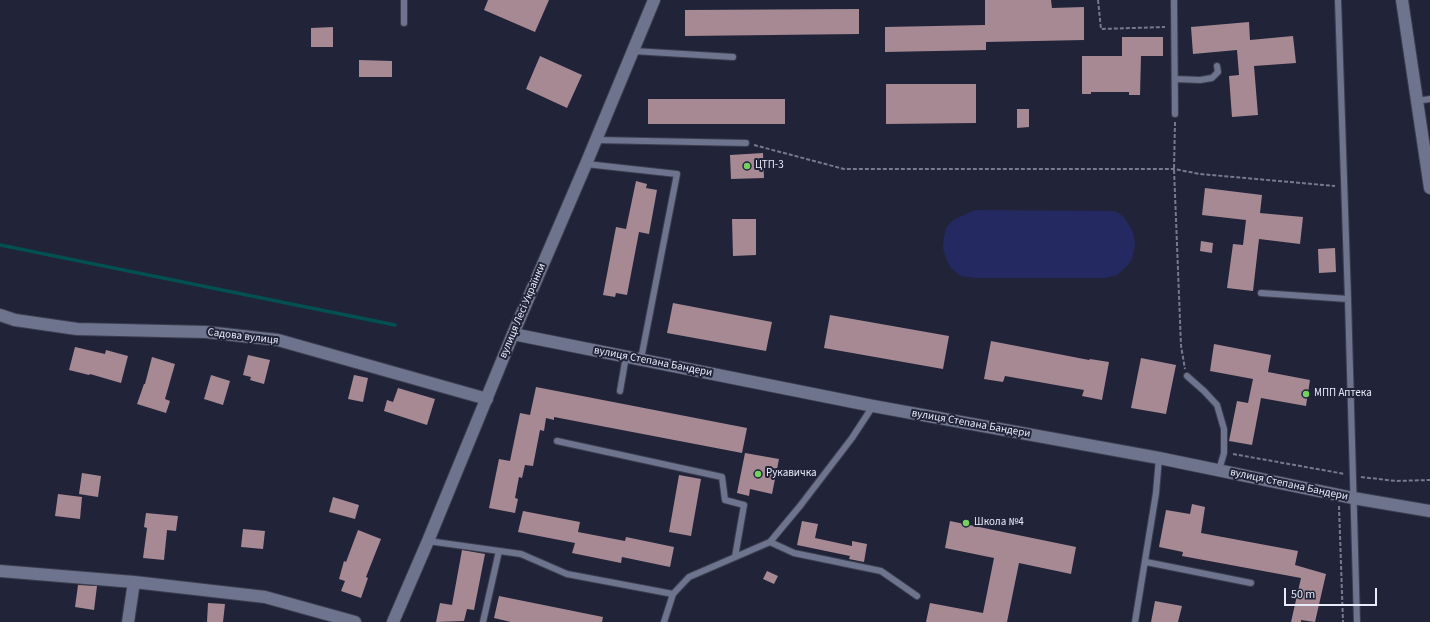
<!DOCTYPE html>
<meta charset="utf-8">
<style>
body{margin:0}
#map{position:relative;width:1430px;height:622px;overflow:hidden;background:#212439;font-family:"Source Sans 3",sans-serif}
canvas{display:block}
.scale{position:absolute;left:1284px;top:588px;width:93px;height:18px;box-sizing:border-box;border:2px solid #e8ebfa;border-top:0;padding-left:5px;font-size:12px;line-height:14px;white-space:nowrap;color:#e8ebfa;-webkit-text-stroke:3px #212439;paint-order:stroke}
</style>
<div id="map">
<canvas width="1430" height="622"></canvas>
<div class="scale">50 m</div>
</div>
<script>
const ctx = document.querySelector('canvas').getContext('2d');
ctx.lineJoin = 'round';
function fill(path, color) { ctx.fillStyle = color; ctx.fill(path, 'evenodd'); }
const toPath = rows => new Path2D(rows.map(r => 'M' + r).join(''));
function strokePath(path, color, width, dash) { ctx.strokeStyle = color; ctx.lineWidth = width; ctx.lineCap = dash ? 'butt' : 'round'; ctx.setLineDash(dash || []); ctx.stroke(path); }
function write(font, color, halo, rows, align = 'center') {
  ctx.font = font + ' "Source Sans 3",sans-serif'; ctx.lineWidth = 4; ctx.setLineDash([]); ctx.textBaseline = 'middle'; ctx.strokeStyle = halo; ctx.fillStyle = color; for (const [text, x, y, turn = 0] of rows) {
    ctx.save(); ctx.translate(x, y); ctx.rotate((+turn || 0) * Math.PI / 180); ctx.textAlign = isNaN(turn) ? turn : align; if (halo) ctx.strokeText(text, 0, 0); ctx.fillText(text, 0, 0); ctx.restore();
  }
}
const green = toPath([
 [975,210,1115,211,1124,217,1133,232,1135,245,1132,259,1127,266,1117,275,1105,278,975,278,961,276,951,268,945,256,943,247,944,238,946,228,953,220]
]);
const stream = toPath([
 [0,245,395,325]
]);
const building = toPath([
 [488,0,549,0,535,32,484,10],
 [985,0,1051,0,1052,8,1084,7,1084,40,986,42,986,50,885,52,885,27,985,25],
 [859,9,859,34,685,36,685,10],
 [1249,22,1250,40,1293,36,1296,63,1254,66,1258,115,1232,117,1229,76,1239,75,1237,50,1193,54,1191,27],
 [333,27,333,47,311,47,311,28],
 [1122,37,1163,37,1163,56,1141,56,1140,95,1129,95,1129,92,1091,92,1091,94,1082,94,1082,56,1122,56],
 [540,56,582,75,567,108,526,89],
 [359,60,392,61,392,77,359,77],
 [886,84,976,84,976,123,886,124],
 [648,99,785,99,785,124,648,124],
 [1017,109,1029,109,1029,127,1017,128],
 [763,153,764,178,731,179,730,155],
 [636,181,647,184,646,188,657,190,649,234,639,232,627,295,616,293,615,297,603,295,616,227,626,229],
 [1205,188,1262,195,1260,213,1303,217,1300,244,1259,239,1253,291,1227,288,1233,244,1243,245,1246,220,1202,215],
 [732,219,756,219,756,255,733,256],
 [1201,241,1213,243,1212,253,1200,251],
 [1335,248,1336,272,1319,273,1318,249],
 [673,303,772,322,766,351,667,333],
 [830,315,949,336,943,369,824,348],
 [991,341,1089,360,1090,359,1109,362,1102,400,1082,396,1084,390,1005,376,1003,382,984,379],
 [1214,344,1271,355,1268,372,1310,380,1306,406,1261,398,1252,445,1229,441,1237,401,1248,403,1253,379,1210,371],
 [75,347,105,354,106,350,128,356,121,383,90,374,89,375,69,370],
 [248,355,270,360,264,384,250,380,251,377,243,375],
 [152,357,175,364,165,399,170,401,166,413,137,404,144,384,145,384],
 [1141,358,1176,365,1166,414,1131,408],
 [211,375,230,381,223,405,204,399],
 [354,375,368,378,363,402,348,399],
 [536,387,747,428,742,453,554,417,554,420,546,418,544,431,540,430,533,466,525,465,522,478,519,477,515,498,518,499,515,513,489,508,499,459,510,461,520,413,530,415],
 [398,388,435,399,427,425,384,411,387,400,393,402],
 [745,453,779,459,772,494,750,489,749,496,737,493],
 [82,473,101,476,98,497,79,494],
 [679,475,701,479,691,536,669,532],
 [58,494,82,497,80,519,55,516],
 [333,497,359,505,355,519,329,512],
 [1192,504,1205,507,1201,533,1298,551,1295,565,1326,574,1315,622,1301,620,1301,622,1291,622,1301,578,1182,556,1183,552,1159,547,1166,510,1190,514],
 [523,511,580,522,578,532,625,541,626,537,674,547,670,567,622,557,621,563,572,553,575,543,518,532],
 [146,513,178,516,176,531,167,530,164,560,143,558,147,528,144,527],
 [802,521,818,524,815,538,852,546,852,541,867,544,864,562,849,559,850,556,797,545],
 [950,521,1076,547,1071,574,1019,563,1007,622,926,622,930,603,983,613,994,558,945,548],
 [243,529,265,531,263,549,241,547],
 [358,530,381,539,366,577,368,578,361,598,341,591,345,581,339,579,344,561,346,562],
 [462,550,485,554,474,610,467,609,464,621,436,622,440,603,452,605],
 [767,571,778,576,774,584,763,579],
 [78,585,97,586,94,610,75,607],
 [499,596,603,617,602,622,511,622,494,618],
 [1155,601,1182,606,1178,622,1151,622],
 [208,603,225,604,223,622,207,622]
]);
const path = toPath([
 [1098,0,1101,29,1165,27],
 [1175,122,1174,169,1181,346,1185,369],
 [754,145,844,169,1174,169,1200,174,1335,186],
 [1233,454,1345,474],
 [1361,477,1396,481,1430,480],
 [1339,506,1343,622]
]);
const lane = toPath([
 [404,0,404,23],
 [1174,0,1175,114],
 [1338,0,1348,299,1357,622],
 [633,51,733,57],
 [1175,79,1200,80,1212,78,1218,72,1217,66],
 [1417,101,1430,99],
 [596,140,746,143],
 [586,164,677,174,641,359],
 [1261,293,1348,299],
 [1187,376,1204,391,1217,405,1224,429,1224,453,1219,470],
 [620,391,626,356],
 [557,441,722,477,725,500,744,505,735,557],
 [428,541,521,554,567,574,673,594],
 [770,542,794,553,881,571,917,596],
 [1146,562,1251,583],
 [483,622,499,551],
 [664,622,673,594,689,577,770,542,800,506,852,438,873,406],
 [1135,622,1156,493,1159,458]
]);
const street = toPath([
 [1402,0,1430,188],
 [0,315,15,320,77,329,206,332,278,340,487,399],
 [513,334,873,406,1159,458,1353,498,1430,511],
 [0,571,134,582,265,597,355,622],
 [128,622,134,582]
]);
const secondary = toPath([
 [393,622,428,541,513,334,586,164,654,0]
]);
const markers = [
 [747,166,4,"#73d25d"],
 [1306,394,4,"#73d25d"],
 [758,474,4,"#73d25d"],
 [966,523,4,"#73d25d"]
];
const poiNames = [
 ["ЦТП-3",755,166],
 ["МПП Аптека",1314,394],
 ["Рукавичка",766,474],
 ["Школа №4",974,523]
];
const streetNames = [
 ["вулиця Лесі Українки",523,311,-67],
 ["Садова вулиця",243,337,7],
 ["вулиця Степана Бандери",653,362,11],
 ["вулиця Степана Бандери",971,424,10],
 ["вулиця Степана Бандери",1289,485,12]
];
fill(green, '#242961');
strokePath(stream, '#035052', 3.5);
fill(building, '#a78994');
strokePath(lane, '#3c3e50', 8);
strokePath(street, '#3c3e50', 14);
strokePath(secondary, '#3c3e50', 14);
strokePath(path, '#777a8c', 2, [4, 2]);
strokePath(lane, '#6e748d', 6);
strokePath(street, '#6e748d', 12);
strokePath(secondary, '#6e748d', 12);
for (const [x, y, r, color] of markers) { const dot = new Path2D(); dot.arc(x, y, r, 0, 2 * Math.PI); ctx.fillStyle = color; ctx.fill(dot); strokePath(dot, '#212439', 1.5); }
write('11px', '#e8ebfa', '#212439', poiNames, 'left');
write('11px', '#e8ebfa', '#212439', streetNames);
</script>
